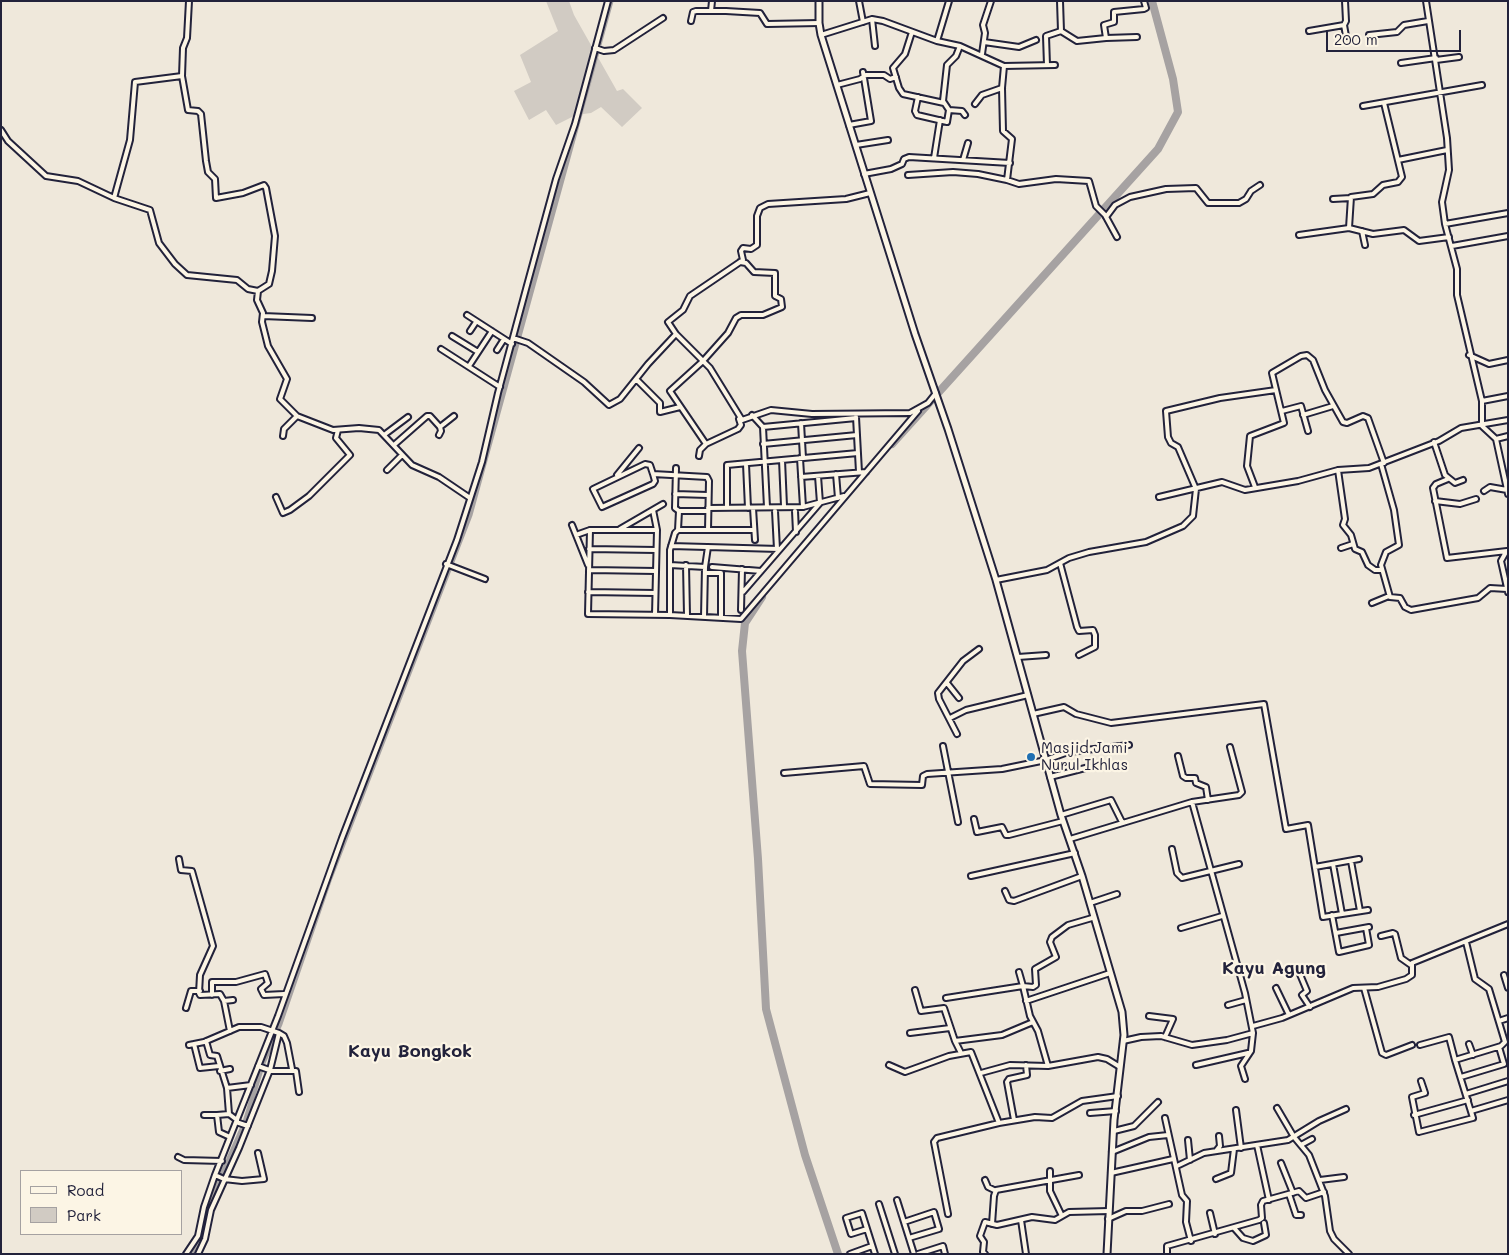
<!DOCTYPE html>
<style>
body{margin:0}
#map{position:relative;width:1509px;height:1255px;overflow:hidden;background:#efe8db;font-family:Mali,sans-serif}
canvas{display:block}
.frame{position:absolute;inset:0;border:2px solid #22223b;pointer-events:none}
.legend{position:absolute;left:20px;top:1170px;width:162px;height:65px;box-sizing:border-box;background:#fcf5e5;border:1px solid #a5a1a1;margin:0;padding:6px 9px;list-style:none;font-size:15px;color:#22223b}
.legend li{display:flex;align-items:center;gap:10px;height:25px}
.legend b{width:25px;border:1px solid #a5a1a1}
.scale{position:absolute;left:1326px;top:30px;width:135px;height:22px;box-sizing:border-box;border:2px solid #22223b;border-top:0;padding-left:6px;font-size:15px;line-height:18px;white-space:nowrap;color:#22223b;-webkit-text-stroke:4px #fcf5e5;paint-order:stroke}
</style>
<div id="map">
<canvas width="1509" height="1255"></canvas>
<div class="frame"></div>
<ul class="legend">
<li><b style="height:6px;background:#fcf5e5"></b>Road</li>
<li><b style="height:14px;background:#d1cbc3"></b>Park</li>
</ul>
<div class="scale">200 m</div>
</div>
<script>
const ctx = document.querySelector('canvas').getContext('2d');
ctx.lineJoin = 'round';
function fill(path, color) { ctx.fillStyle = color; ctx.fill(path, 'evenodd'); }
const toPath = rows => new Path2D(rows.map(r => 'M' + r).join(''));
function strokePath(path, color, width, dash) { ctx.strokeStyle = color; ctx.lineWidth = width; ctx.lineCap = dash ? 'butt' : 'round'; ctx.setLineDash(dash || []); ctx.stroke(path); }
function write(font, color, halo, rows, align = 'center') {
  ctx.font = font + ' Mali,sans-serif'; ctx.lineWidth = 4.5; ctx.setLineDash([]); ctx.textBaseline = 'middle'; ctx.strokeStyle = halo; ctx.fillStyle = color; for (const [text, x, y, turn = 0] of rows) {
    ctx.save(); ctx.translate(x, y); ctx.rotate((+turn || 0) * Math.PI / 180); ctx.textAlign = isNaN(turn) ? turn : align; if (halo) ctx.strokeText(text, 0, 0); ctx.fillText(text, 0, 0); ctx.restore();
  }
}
const green = toPath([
 [546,1,569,1,574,15,617,91,623,89,642,108,622,127,601,107,591,113,576,115,556,125,546,110,529,120,514,91,531,82,520,55,558,31]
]);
const canal = toPath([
 [192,1254,202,1233,208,1206,245,1122,263,1063,280,1024,330,878,470,515,611,1]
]);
const river = toPath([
 [892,444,1158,149,1178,112,1173,79,1152,1],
 [762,597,745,623,742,651,758,859,766,1009,805,1155,838,1254]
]);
const street = toPath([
 [859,1,863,22],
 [1345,1,1346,21,1344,25,1346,36],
 [1426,1,1447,138,1449,170,1442,202,1445,224,1457,269,1457,295,1482,401,1482,426,1496,439,1508,494],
 [711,11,712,1],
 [872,19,875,46],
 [691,21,693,12,696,11,726,11,760,13,767,24,819,23],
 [1061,31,1077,41,1106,38,1104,25,1114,22,1114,12,1144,9,1146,8,1144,1],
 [1309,31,1344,25],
 [912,32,905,54,893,68,899,88,903,94,944,103],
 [821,35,872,19,883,21,937,41,960,46,1004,66,1055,65],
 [1369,35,1397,32,1404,25,1428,21],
 [1106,38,1137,37],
 [937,41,949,1],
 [984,42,1019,47,1036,40],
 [595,48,604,51,614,50,663,18],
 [982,54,985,33,983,25,991,1],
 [1436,60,1459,57],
 [1401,63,1436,58],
 [1047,65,1046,36,1061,31,1060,1],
 [1004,66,1002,88,1003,131,1012,139,1007,180,1019,184,1056,179,1089,181,1096,206,1105,215,1117,237],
 [182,76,188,110,198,111,201,114,206,161,208,172,215,179,216,198,243,193,264,185,266,188,275,236,272,271,269,284,258,291],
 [837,85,860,79,866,75,884,75,890,79,896,77],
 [918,97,915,111,917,115,947,122,949,110,943,101,947,65,956,56,960,46],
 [975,104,982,95,1002,88],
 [1363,106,1482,85],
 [949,110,962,111,965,115],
 [849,125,871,121,863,72],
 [1,130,8,141,46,176,78,181,114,198,150,210,159,243,175,264,187,275,237,280,248,289,258,291,257,300,263,313,262,322,268,346,287,379,280,399,297,416,333,430,359,428,379,430,412,465,439,477,470,498],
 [856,145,888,140],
 [934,158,940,120],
 [963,160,968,143],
 [1398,160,1447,150],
 [864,174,891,169,902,164,904,159,909,157,1010,163],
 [908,175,953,172,978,174,1007,180],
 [114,198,130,140,135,82,182,76,183,48,187,38,189,1],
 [1333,199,1351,198],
 [1106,217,1115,205,1130,197,1166,189,1196,188,1208,203,1239,203,1246,199,1251,191,1260,185],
 [1445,224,1508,213],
 [1349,228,1351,197,1373,194,1383,185,1398,182,1402,177,1384,103],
 [1362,231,1365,245],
 [1299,235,1349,228,1373,234,1404,230,1419,241,1449,237],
 [1452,246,1508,236],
 [467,315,512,344],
 [263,316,312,318],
 [470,331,476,322],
 [676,334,668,322,683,310,690,296,743,260,741,251,743,248,751,249,757,245,757,216,760,208,768,204,846,199,870,193],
 [452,336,478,352],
 [513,338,528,343,584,382,609,405,620,399,648,364,676,334,710,368,742,420,771,410,812,414,910,413,928,403,936,393],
 [441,349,500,387],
 [497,350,504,339],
 [1469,355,1489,364,1508,360],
 [469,366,492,331],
 [636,379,660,403,660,412,680,407],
 [1482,401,1508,396],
 [1282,411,1301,406,1308,431],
 [752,415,763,427,856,418],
 [1303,415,1333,406],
 [856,417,859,472],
 [801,423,803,458],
 [440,427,454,416],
 [763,427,767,507],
 [384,435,408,417],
 [283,436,284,429,297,416],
 [1496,439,1508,436],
 [1434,442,1445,475,1455,483,1463,480],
 [706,444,738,429,741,425,739,419],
 [763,444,857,435],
 [394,445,427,416,430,416,440,427,441,431,439,435],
 [699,456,700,450,706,444,670,391,703,361,728,333,736,318,741,315,763,315,782,307,781,299,775,296,775,273,754,272,746,263,740,262],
 [800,458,803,507],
 [782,460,784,506],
 [746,464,748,508],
 [1381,464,1394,510,1399,545,1386,552,1381,565,1390,597,1400,598,1405,607,1411,610,1478,598,1490,588,1507,589],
 [676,468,675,508,679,511,678,530,675,533,670,550,670,615,741,619,918,411],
 [387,470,402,455],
 [1338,470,1345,519,1343,525,1351,535,1355,549,1362,552,1368,565,1375,570,1382,570],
 [653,474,655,481,653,484,602,507,593,489,645,464,650,465,653,474,707,477,709,481,708,530],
 [836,474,838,498],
 [617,475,639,448],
 [801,477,866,472],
 [1448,479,1436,484,1433,488,1447,558,1507,551],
 [1255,487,1247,466,1250,436,1284,423,1272,373,1301,356,1307,355,1313,360,1325,390,1343,422,1347,423,1363,416,1368,418,1384,463],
 [1484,491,1490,487,1507,490],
 [675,494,708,495],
 [276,497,283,513,290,510,309,496,350,455,336,438,338,430],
 [1159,497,1222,482,1245,490,1298,481,1338,470,1369,468,1439,441,1461,428,1508,420],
 [1435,501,1460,504,1476,499],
 [708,508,803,507,844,496],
 [727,508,727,465,858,453],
 [753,508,755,540],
 [653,510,657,530,655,615],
 [679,511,708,511],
 [775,511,777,549],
 [795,511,796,532],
 [572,525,588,565],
 [620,529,663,504],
 [590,530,588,614,670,615],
 [678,530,754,530],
 [576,535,590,530,657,530],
 [671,546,779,549],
 [1341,548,1353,544],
 [589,549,656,550],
 [1506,552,1501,561,1508,592],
 [1060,563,1077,627,1079,631,1093,630,1095,635,1095,647,1079,655],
 [446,564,485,579],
 [670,565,705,567],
 [686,565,687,615],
 [712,567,761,571],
 [589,570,656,571],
 [705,573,721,573,721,618],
 [996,580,1047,570,1069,558,1089,552,1146,542,1183,526,1193,516,1196,489,1178,447,1171,443,1168,437,1166,411,1220,398,1276,390],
 [588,592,655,593],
 [743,592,820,503,818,476],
 [1372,603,1389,596],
 [741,610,742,569],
 [704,617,705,567,708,547],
 [1018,657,1046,655],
 [947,683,959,698],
 [1033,714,1064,707,1076,714,1111,723,1264,704,1286,829,1308,825,1323,917,1368,910],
 [950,718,966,710,1028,695],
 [957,734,939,699,938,693,963,661,979,649],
 [943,746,958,822],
 [1178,756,1183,776,1186,778,1195,778,1196,783,1206,787,1208,800],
 [784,773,864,766,870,784,922,785,923,776,927,774,1002,769,1046,760,1068,752,1129,745],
 [1050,777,1101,764],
 [1061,815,1111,800,1122,822],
 [974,819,977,832,1002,827,1006,835,1009,835,1063,821],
 [1070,839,1192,802,1239,795,1242,792,1230,747],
 [1172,849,1177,873,1182,878,1239,864],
 [179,859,181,870,192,871,213,946,200,975,199,993,200,995,220,994,224,1001],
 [1351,861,1360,911],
 [1333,864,1342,914],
 [1315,867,1359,859],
 [971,876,1075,853],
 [1005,891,1009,900,1014,901,1082,876],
 [1090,903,1117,894],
 [1332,915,1339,952,1369,945,1366,928],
 [1181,928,1222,916],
 [1336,933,1369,927],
 [1381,936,1393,933,1395,934,1401,958,1411,965],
 [1019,972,1023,986,1033,987,1036,985,1035,969,1056,957,1050,942,1052,937,1068,925,1092,918],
 [1299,972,1307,991,1302,995,1310,1007],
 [1504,975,1508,988],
 [1276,988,1289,1015],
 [1364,988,1382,1053,1386,1055,1412,1045],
 [915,990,921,1011,944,1008,955,1041,1002,1035,1033,1022],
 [212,995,212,982,236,982,265,974,268,983,261,989,264,995,284,994],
 [946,998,1023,986,1030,1016,1038,1031,1048,1066,1098,1057,1107,1059,1120,1067],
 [1026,1001,1110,973],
 [1228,1005,1246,1000],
 [186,1008,191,991,200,991],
 [1149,1016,1173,1019,1165,1037],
 [1499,1021,1508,1018],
 [1253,1026,1282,1018,1353,988,1378,987,1406,979,1412,975,1412,963,1508,924],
 [230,1031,224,1001,233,1000],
 [279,1033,284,1036,287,1043,292,1069],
 [910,1033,950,1028],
 [206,1041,210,1055,217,1056,227,1088],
 [955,1041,961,1053],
 [1123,1041,1141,1037,1161,1036,1192,1045,1227,1040,1253,1033,1245,993,1192,802],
 [194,1044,200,1068,219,1066],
 [1469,1044,1473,1055],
 [189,1045,204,1042,239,1027,261,1027,279,1033,270,1070,239,1148,211,1210,205,1239,198,1254],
 [1420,1045,1449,1037,1455,1060,1501,1046,1505,1042,1489,989,1475,979,1466,942],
 [889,1065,905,1072,949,1056,971,1052,999,1123],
 [1196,1065,1248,1053],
 [258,1066,272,1071,296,1071,299,1092],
 [220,1071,230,1069],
 [981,1073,1010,1065,1048,1066],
 [1461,1077,1504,1064,1499,1047],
 [1245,1079,1241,1066,1251,1051,1253,1033],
 [1421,1081,1425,1093,1412,1097,1419,1132,1473,1118,1455,1060],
 [1466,1094,1508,1081],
 [1277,1108,1294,1137,1309,1155,1325,1196,1330,1231,1334,1239,1349,1254],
 [1236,1110,1241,1148],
 [1471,1111,1508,1100],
 [1090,1113,1116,1111],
 [229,1114,227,1088,251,1085],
 [204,1115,217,1115],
 [1414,1115,1468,1100],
 [1165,1118,1182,1195,1187,1201,1186,1222,1191,1241],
 [1014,1120,1007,1082,1009,1079,1027,1075,1026,1065],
 [236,1122,248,1126],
 [1114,1131,1134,1126,1158,1102],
 [230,1137,219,1132,217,1115,229,1114,237,1120],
 [1188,1140,1190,1160],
 [1257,1145,1269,1200],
 [1301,1145,1312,1139],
 [1216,1151,1220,1146,1219,1136],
 [1112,1152,1149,1137,1168,1135],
 [178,1157,184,1160,222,1161],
 [1281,1163,1293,1193],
 [1177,1166,1204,1153,1288,1140,1319,1121,1346,1109],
 [1050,1171,1050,1191,1062,1216],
 [1111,1173,1173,1159],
 [215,1175,224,1179,242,1181,264,1179,258,1153],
 [1216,1179,1231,1173,1234,1149],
 [985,1180,988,1187,996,1191],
 [1320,1180,1344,1177],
 [1289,1194,1296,1215,1301,1215],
 [897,1200,914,1254],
 [879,1204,895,1254],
 [1210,1213,1215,1234],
 [948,1214,934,1142,937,1138,999,1123,1035,1117,1052,1118,1082,1101,1118,1096],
 [1108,1219,1126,1211,1142,1211,1169,1204],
 [1021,1220,1026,1254],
 [904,1222,934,1212,939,1229,909,1238],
 [992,1224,994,1196,996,1190,1079,1175],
 [867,1229,851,1234,846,1218,862,1213,875,1254],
 [1235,1229,1243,1238,1253,1241,1266,1235,1264,1223],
 [186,1254,198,1236,204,1207,215,1175,278,1016,342,838,457,540,482,462,498,393,526,289,556,179,575,124,608,1],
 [850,1254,872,1246],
 [918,1254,943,1246,945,1254],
 [985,1254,983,1252,984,1242,980,1236,985,1222,997,1225,1032,1217,1055,1220,1069,1212,1109,1211],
 [1167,1254,1167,1246,1259,1220,1262,1218,1261,1205,1263,1201,1299,1191,1306,1198,1324,1192]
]);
const secondary = toPath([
 [819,1,819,23,821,35,915,334,948,429,996,580,1061,815,1082,876,1122,1012,1124,1035,1114,1120,1107,1254]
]);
const markers = [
 [1031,757,5,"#1f6fb2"]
];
const poiNames = [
 ["Masjid Jami",1041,748],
 ["Nurul Ikhlas",1041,765]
];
const quarterNames = [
 ["Kayu Agung",1274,968],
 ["Kayu Bongkok",410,1051]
];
fill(green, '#d1cbc3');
strokePath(canal, '#a6a2a2', 5);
strokePath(river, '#a6a2a2', 8);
strokePath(street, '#22223b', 8);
strokePath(secondary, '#22223b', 9);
strokePath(street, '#fcf5e5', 4);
strokePath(secondary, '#fcf5e5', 5);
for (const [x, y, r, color] of markers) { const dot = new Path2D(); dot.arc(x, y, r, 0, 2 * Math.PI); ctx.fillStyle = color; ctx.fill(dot); strokePath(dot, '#fcf5e5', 2); }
write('15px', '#22223b', '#fcf5e5', poiNames, 'left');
write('bold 18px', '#22223b', '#fcf5e5', quarterNames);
</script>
